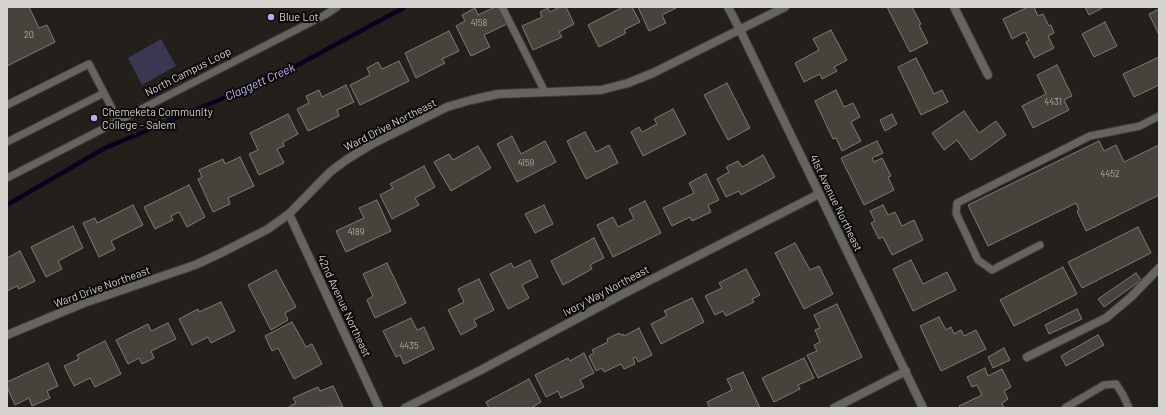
<!DOCTYPE html>
<style>
body{margin:0}
#map{position:relative;width:1166px;height:415px;overflow:hidden;background:#231f1a;font-family:Barlow,sans-serif}
canvas{display:block}
.frame{position:absolute;inset:0;border:8px solid #d5d3cf;pointer-events:none}
</style>
<div id="map">
<canvas width="1166" height="415"></canvas>
<div class="frame"></div>
</div>
<script>
const ctx = document.querySelector('canvas').getContext('2d');
ctx.lineJoin = 'round';
function fill(path, color) { ctx.fillStyle = color; ctx.fill(path, 'evenodd'); }
const toPath = rows => new Path2D(rows.map(r => 'M' + r).join(''));
function strokePath(path, color, width, dash) { ctx.strokeStyle = color; ctx.lineWidth = width; ctx.lineCap = dash ? 'butt' : 'round'; ctx.setLineDash(dash || []); ctx.stroke(path); }
function write(font, color, halo, rows, align = 'center') {
  ctx.font = font + ' Barlow,sans-serif'; ctx.lineWidth = 4; ctx.setLineDash([]); ctx.textBaseline = 'middle'; ctx.strokeStyle = halo; ctx.fillStyle = color; for (const [text, x, y, turn = 0] of rows) {
    ctx.save(); ctx.translate(x, y); ctx.rotate((+turn || 0) * Math.PI / 180); ctx.textAlign = isNaN(turn) ? turn : align; if (halo) ctx.strokeText(text, 0, 0); ctx.fillText(text, 0, 0); ctx.restore();
  }
}
const green = toPath([
 [161,39,176,66,142,85,128,58]
]);
const stream = toPath([
 [7,205,105,148,283,73,405,7]
]);
const building = toPath([
 [7,7,29,7,39,28,47,25,55,42,7,66,7,7],
 [495,7,501,7,509,23,484,35,490,47,471,56,456,26,465,21,462,15,475,8,478,15,495,7],
 [560,7,566,7,574,24,559,32,562,37,533,50,522,26,542,17,540,12,548,8,550,12,560,7],
 [623,7,632,7,640,22,624,30,626,33,599,47,588,25,623,7],
 [638,7,678,7,662,15,666,23,649,31,638,7],
 [887,7,912,7,921,24,919,25,928,43,910,52,887,7],
 [1028,7,1034,7,1038,16,1043,14,1049,26,1051,25,1054,33,1048,36,1054,48,1034,58,1026,42,1029,40,1025,32,1012,39,1003,19,1028,7],
 [1085,7,1104,7,1089,15,1085,7],
 [1159,9,1159,35,1149,14,1159,9],
 [1105,22,1117,46,1094,57,1082,34,1105,22],
 [831,30,847,60,834,67,837,71,822,79,820,74,804,82,795,63,819,50,813,39,831,30],
 [449,31,459,51,442,59,445,63,416,78,405,53,449,31],
 [1159,57,1159,85,1134,97,1123,74,1159,57],
 [916,58,934,94,942,90,948,102,921,115,898,67,916,58],
 [399,61,409,81,360,105,350,85,370,75,367,68,378,62,382,69,399,61],
 [1057,65,1072,96,1064,100,1069,110,1033,128,1022,106,1046,94,1037,75,1057,65],
 [727,83,750,128,728,140,704,95,727,83],
 [346,85,354,102,337,110,339,116,308,131,297,109,309,103,306,96,319,90,322,97,346,85],
 [836,90,844,107,853,103,860,117,851,122,861,141,842,151,836,138,833,139,815,101,836,90],
 [673,109,686,134,643,156,631,132,639,127,642,132,657,124,654,119,673,109],
 [964,111,979,133,996,121,1006,135,971,160,957,140,944,150,932,133,964,111],
 [288,114,298,134,283,142,284,146,277,149,284,163,259,175,249,154,258,150,250,133,288,114],
 [892,114,897,124,885,131,880,120,892,114],
 [585,132,596,152,609,145,618,163,586,179,567,141,585,132],
 [512,136,521,154,545,141,556,162,517,182,497,144,512,136],
 [877,141,883,153,872,158,874,162,882,158,891,176,888,177,894,190,864,205,841,158,877,141],
 [1099,141,1104,151,1116,145,1124,162,1159,145,1159,195,1086,231,1077,211,1079,210,1076,203,988,246,968,205,1099,141],
 [478,146,491,168,451,191,434,162,449,154,453,160,478,146],
 [763,155,775,177,741,195,739,191,726,197,717,179,729,172,726,167,738,161,742,167,763,155],
 [240,157,254,186,228,198,230,204,213,212,198,179,202,177,199,170,223,159,225,164,240,157],
 [424,166,435,187,415,198,419,205,392,219,380,195,393,188,390,184,424,166],
 [706,174,719,200,708,205,711,212,692,221,690,217,672,226,663,208,694,193,689,183,706,174],
 [189,185,205,217,187,227,179,212,171,216,173,220,155,229,144,207,189,185],
 [377,200,391,231,346,252,336,231,364,218,359,208,377,200],
 [645,201,661,233,613,257,597,225,613,217,618,227,634,219,629,209,645,201],
 [133,205,143,225,111,241,115,249,99,257,83,223,95,218,97,223,133,205],
 [544,205,553,224,535,233,525,214,544,205],
 [883,205,888,215,895,212,902,226,914,220,923,240,892,255,883,237,879,239,871,223,875,221,870,211,883,205],
 [73,226,83,248,58,261,62,269,46,277,31,247,73,226],
 [1138,227,1151,253,1082,288,1068,262,1138,227],
 [594,238,604,258,590,265,592,269,563,285,551,261,594,238],
 [795,243,810,270,819,266,833,294,804,309,775,253,795,243],
 [20,251,35,281,19,289,17,286,7,291,7,258,20,251],
 [530,260,538,277,522,285,529,298,508,309,490,274,511,263,514,268,530,260],
 [911,260,923,284,947,272,956,290,913,311,893,269,911,260],
 [387,263,406,303,375,318,367,300,373,296,363,274,387,263],
 [1063,267,1077,294,1014,326,1000,300,1063,267],
 [746,269,760,295,752,299,754,302,726,316,723,311,715,315,705,296,722,288,719,283,746,269],
 [276,270,296,307,285,313,288,320,271,330,248,285,276,270],
 [1136,273,1141,280,1104,307,1098,299,1136,273],
 [479,279,494,310,474,320,477,326,461,335,448,310,464,302,458,289,479,279],
 [692,298,704,322,661,344,651,324,667,316,664,311,692,298],
 [221,302,235,331,211,343,208,337,192,345,179,319,198,309,199,312,221,302],
 [837,304,862,357,818,378,807,355,817,351,814,345,820,342,815,330,820,328,814,315,837,304],
 [1077,309,1082,319,1049,334,1045,325,1077,309],
 [939,317,946,330,951,327,954,334,961,330,964,336,976,330,986,349,941,371,920,326,939,317],
 [411,318,417,330,424,327,434,349,404,364,400,355,396,357,383,331,411,318],
 [292,322,306,347,312,344,322,364,294,379,278,348,272,351,265,336,292,322],
 [168,323,176,339,151,351,154,358,142,364,139,358,128,364,116,340,148,324,151,331,168,323],
 [639,328,652,355,638,362,636,357,633,358,635,364,624,369,621,364,604,372,602,368,596,371,589,356,594,353,592,350,608,342,607,339,619,333,620,335,623,334,624,336,639,328],
 [1098,335,1104,345,1066,366,1061,356,1098,335],
 [105,341,121,374,95,387,90,378,74,386,64,366,79,359,77,355,105,341],
 [1004,348,1010,360,993,368,988,357,1004,348],
 [584,353,594,373,580,380,584,387,561,398,558,391,546,397,535,375,568,358,570,361,584,353],
 [804,358,814,378,798,385,800,389,774,402,762,378,804,358],
 [48,363,58,386,47,391,50,398,32,406,29,398,15,405,7,387,7,382,48,363],
 [985,368,988,376,1002,369,1011,387,1004,391,1008,399,1002,403,1004,408,960,408,959,406,982,395,977,385,972,387,967,377,985,368],
 [743,372,760,408,710,408,707,402,732,390,727,379,743,372],
 [529,379,541,402,531,408,489,408,486,402,529,379],
 [333,386,343,407,287,408,296,403,293,398,318,387,320,391,333,386]
]);
const service = toPath([
 [502,7,545,92],
 [7,105,89,64,118,120],
 [7,142,104,93],
 [7,178,325,15,337,7],
 [1040,245,992,270,978,260,956,213,957,203,1090,136,1140,126,1159,116],
 [1065,408,1104,385,1116,384,1123,395,1129,408]
]);
const minor = toPath([
 [728,7,740,30,923,408],
 [954,7,988,75],
 [289,214,379,408],
 [1027,357,1106,318,1131,297,1159,268],
 [405,408,481,370,623,294,819,194],
 [834,408,906,371]
]);
const tertiary = toPath([
 [7,335,84,303,195,265,221,253,268,229,289,214,330,172,346,160,372,144,447,107,471,100,498,94,601,90,628,83,653,73,785,7]
]);
const markers = [
 [271,17,4,"#b7abf8"],
 [94,118,4,"#b7abf8"]
];
const numberNames = [
 ["4158",479,23],
 ["20",29,35],
 ["4431",1053,102],
 ["4159",526,163],
 ["4452",1110,174],
 ["4189",356,232],
 ["4435",409,346]
];
const poiNames = [
 ["Blue Lot",279,17],
 ["Chemeketa Community",102,112],
 ["College - Salem",102,125]
];
const streetNames = [
 ["North Campus Loop",188,72,-27],
 ["Ward Drive Northeast",390,125,-27],
 ["41st Avenue Northeast",836,203,64],
 ["Ward Drive Northeast",102,287,-20],
 ["Ivory Way Northeast",606,291,-28],
 ["42nd Avenue Northeast",344,306,65]
];
const waterNames = [
 ["Claggett Creek",260,82,-24]
];
fill(green, '#3b3752');
strokePath(stream, '#09021e', 4.5);
fill(building, '#46423c');
strokePath(building, '#807b75', 1);
strokePath(service, '#3f3c37', 9);
strokePath(minor, '#3f3c37', 10);
strokePath(tertiary, '#3f3c37', 10);
strokePath(service, '#666462', 7);
strokePath(minor, '#666462', 8);
strokePath(tertiary, '#666462', 8);
for (const [x, y, r, color] of markers) { const dot = new Path2D(); dot.arc(x, y, r, 0, 2 * Math.PI); ctx.fillStyle = color; ctx.fill(dot); strokePath(dot, '#0b0907', 1.5); }
write('9px', '#b1afaa', null, numberNames);
write('11px', '#d5d3cf', '#0b0907', poiNames, 'left');
write('11px', '#d5d3cf', '#0b0907', streetNames);
write('italic 12px', '#c2b9fb', '#0b0907', waterNames);
</script>
